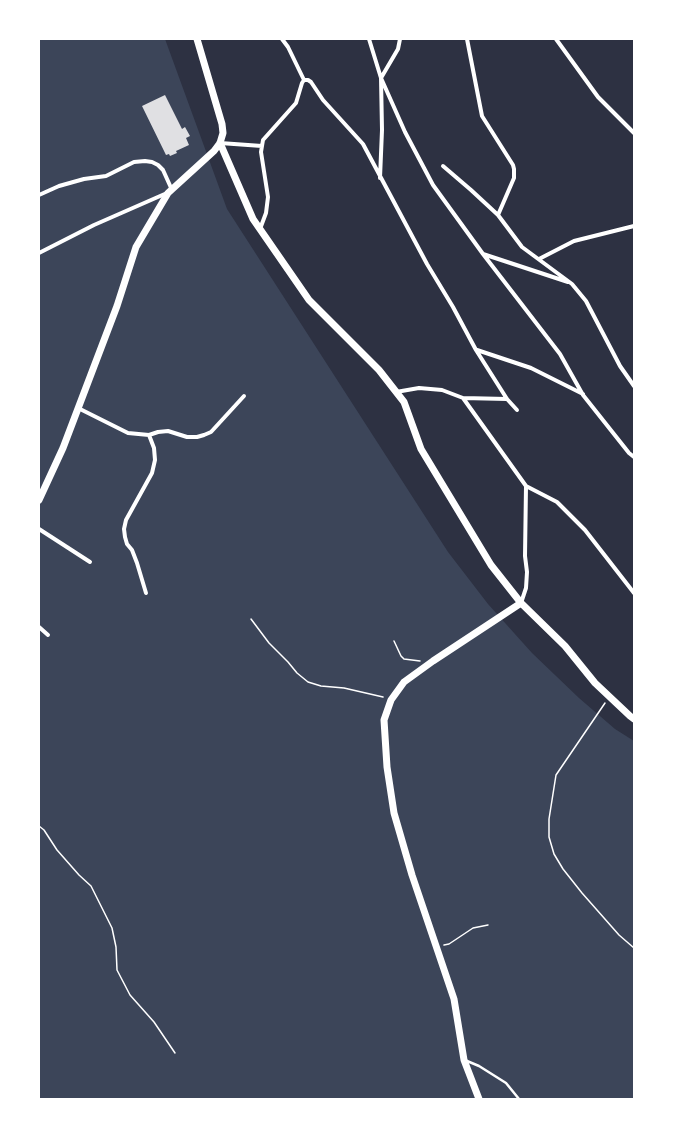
<!DOCTYPE html>
<style>
body{margin:0}
#map{position:relative;width:673px;height:1138px;overflow:hidden;background:#2d3142;font-family:"Times New Roman",serif}
canvas{display:block}
.frame{position:absolute;inset:0;border:40px solid #fff;pointer-events:none}
</style>
<div id="map">
<canvas width="673" height="1138"></canvas>
<div class="frame"></div>
</div>
<script>
const ctx = document.querySelector('canvas').getContext('2d');
ctx.lineJoin = 'round';
function fill(path, color) { ctx.fillStyle = color; ctx.fill(path, 'evenodd'); }
const toPath = rows => new Path2D(rows.map(r => 'M' + r).join(''));
function strokePath(path, color, width, dash) { ctx.strokeStyle = color; ctx.lineWidth = width; ctx.lineCap = dash ? 'butt' : 'round'; ctx.setLineDash(dash || []); ctx.stroke(path); }
const green = toPath([
 [39,39,165,39,227,209,448,552,488,604,532,653,579,698,615,729,634,741,634,1099,39,1099]
]);
const building = toPath([
 [165,95,182,129,185,127,190,136,186,138,189,145,176,151,177,153,170,156,169,154,166,155,142,106]
]);
const path = toPath([
 [251,619,269,643,288,662,297,673,308,682,321,686,344,688,383,697],
 [394,641,401,656,404,659,420,661],
 [605,703,556,775,549,819,549,837,554,854,563,869,582,893,619,935,634,948],
 [39,826,44,830,57,850,79,875,91,886,112,928,116,947,117,970,130,995,154,1022,175,1053],
 [444,945,449,944,473,928,488,925]
]);
const service = toPath([
 [467,1061,479,1066,506,1083,519,1099]
]);
const minor = toPath([
 [282,39,288,47,304,80],
 [369,39,381,78,382,130,380,178],
 [400,39,398,49,381,78,405,132,433,185,483,254,560,354,583,395,629,453,634,457],
 [467,39,482,116,513,165,514,169,514,178,498,215],
 [556,39,598,97,634,133],
 [220,143,262,146],
 [443,166,471,190,498,215,522,247,572,284,586,301,620,366,634,386],
 [39,195,59,186,84,179,106,176,134,162,145,161,152,162,158,165,163,170,172,190],
 [260,229,266,213,268,197,261,152,263,140,296,103,302,83,304,80,308,80,311,82,323,100,363,144,427,264,453,307,476,350,507,399,517,410],
 [39,253,94,225,167,193],
 [483,254,568,282],
 [539,259,574,241,634,226],
 [477,350,531,368,583,394],
 [396,392,419,388,442,390,463,398,526,486,557,502,585,530,634,593],
 [463,398,507,399],
 [78,408,128,433,149,435,154,448,155,460,152,473,126,520,124,529,125,537,127,544,132,550,137,563,146,593],
 [149,435,158,432,168,431,187,437,197,437,204,435,211,432,244,396],
 [39,529,90,562],
 [521,603,526,588,527,572,525,556,526,486],
 [39,627,48,635]
]);
const tertiary = toPath([
 [220,143,253,219,309,300,379,370,404,402,421,449,491,565,521,603,565,646,595,683,630,716,634,719],
 [39,500,63,448,117,306,136,247,168,193,214,151,220,143,223,133,222,124,197,39],
 [479,1099,464,1060,454,999,412,875,394,813,387,767,384,720,391,700,404,682,433,661,521,603]
]);
fill(green, '#3c4559');
fill(building, '#e0e0e3');
strokePath(path, '#fff', 1.5);
strokePath(service, '#fff', 2.5);
strokePath(minor, '#fff', 4);
strokePath(tertiary, '#fff', 7);
</script>
